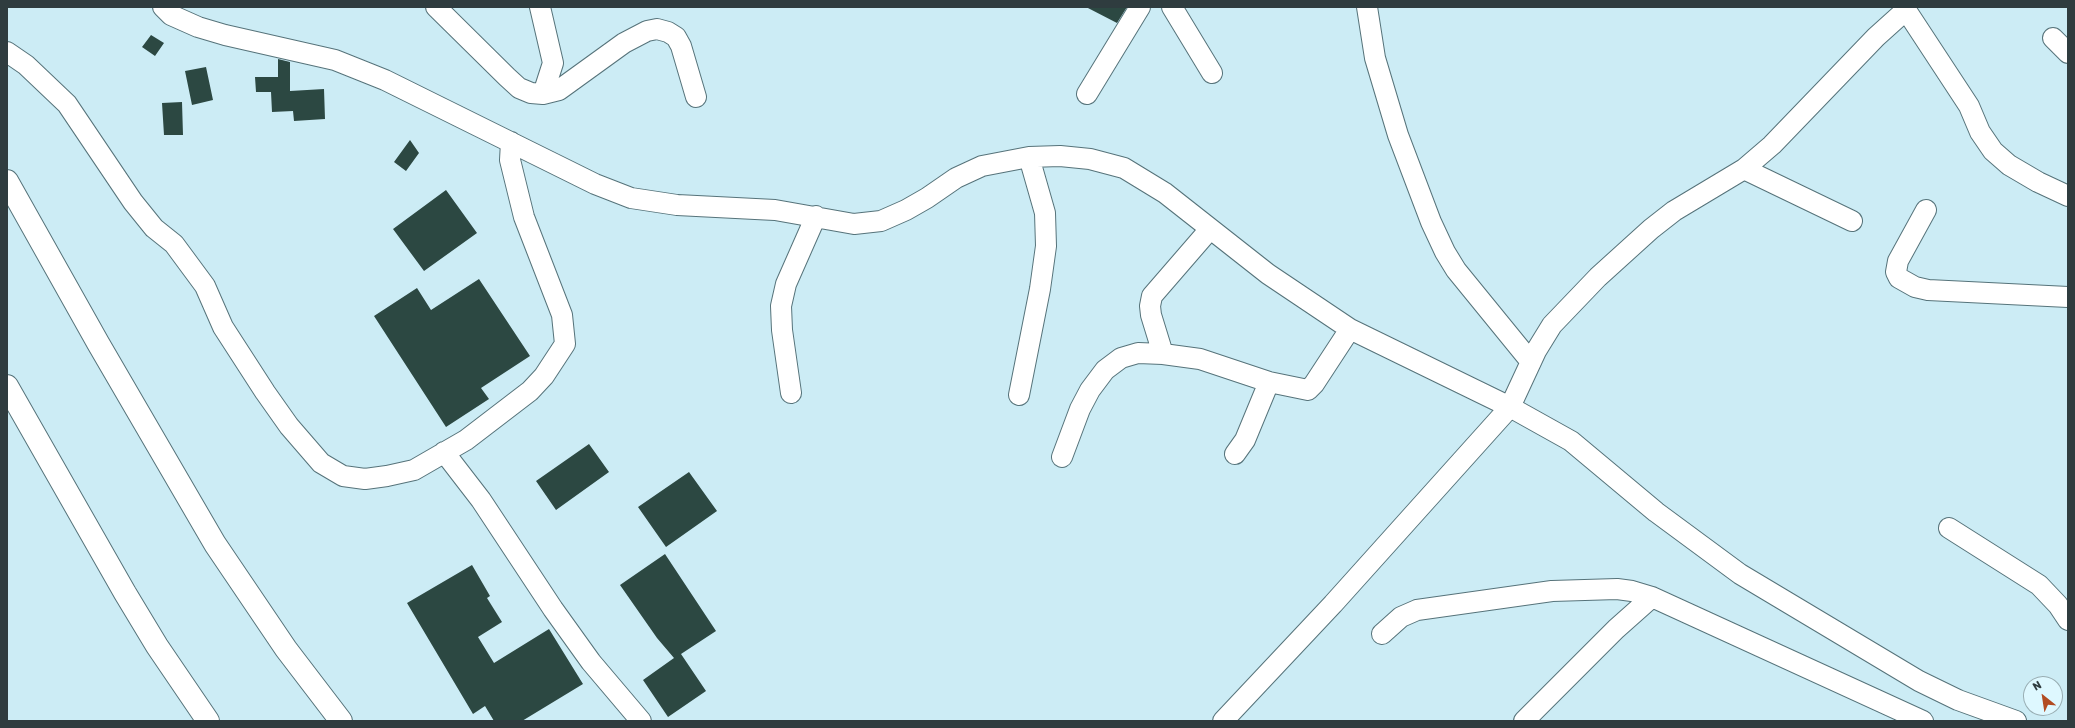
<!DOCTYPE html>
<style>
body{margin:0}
#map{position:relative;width:2075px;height:728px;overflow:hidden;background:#ccecf5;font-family:Rubik,sans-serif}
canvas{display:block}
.frame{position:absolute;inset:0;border:8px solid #2f3c3f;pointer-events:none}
.north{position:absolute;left:2023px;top:676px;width:40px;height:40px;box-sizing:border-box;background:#def8ff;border:1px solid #98adb2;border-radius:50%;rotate:330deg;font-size:11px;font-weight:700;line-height:16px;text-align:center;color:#2f3c3f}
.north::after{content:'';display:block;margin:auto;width:14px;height:18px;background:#b24c22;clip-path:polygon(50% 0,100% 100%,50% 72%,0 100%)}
</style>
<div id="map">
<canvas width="2075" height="728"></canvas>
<div class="frame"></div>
<div class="north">N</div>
</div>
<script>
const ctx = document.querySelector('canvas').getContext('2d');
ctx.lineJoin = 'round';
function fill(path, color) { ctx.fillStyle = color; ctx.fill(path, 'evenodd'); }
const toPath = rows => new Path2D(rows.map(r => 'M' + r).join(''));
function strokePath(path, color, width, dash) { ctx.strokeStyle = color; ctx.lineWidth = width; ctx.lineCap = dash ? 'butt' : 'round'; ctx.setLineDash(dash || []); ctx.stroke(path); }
const building = toPath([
 [1086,7,1127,7,1117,23],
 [151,35,164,43,155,56,142,47],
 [278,59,290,62,290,91,324,89,325,119,294,121,293,111,272,112,271,92,256,92,255,77,278,77],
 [206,67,213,100,192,105,185,71],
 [182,102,183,135,164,135,162,103],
 [410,140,419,153,406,171,394,162],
 [446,190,477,233,424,271,393,229],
 [479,279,530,356,481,388,489,399,446,427,374,316,417,288,431,310],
 [589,444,609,472,556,510,536,481],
 [689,472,717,511,666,547,638,507],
 [665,554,716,631,681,654,706,691,668,717,643,680,674,658,657,638,620,585],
 [472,565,490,596,487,598,502,622,478,637,494,663,549,629,583,684,522,721,494,721,485,706,473,714,407,603]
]);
const minor = toPath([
 [163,7,171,15,198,27,225,35,335,60,385,80,595,184,631,198,677,205,775,210,854,224,881,221,906,210,927,198,956,178,982,166,1029,157,1060,156,1090,159,1124,168,1165,193,1268,274,1350,329,1510,407,1333,604,1223,721],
 [436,7,507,77,519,88,531,93,543,94,559,90,624,43,647,31,657,29,668,32,676,37,681,46,696,97],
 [540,7,553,63,543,94],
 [1172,7,1212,73],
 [1367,7,1375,58,1398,135,1431,222,1445,252,1456,270,1531,362],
 [2053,38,2068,53],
 [7,52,26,65,67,104,133,202,154,228,174,244,205,286,223,327,265,392,289,426,321,463,343,476,365,479,387,476,414,470,466,440,530,391,544,376,565,344,562,315,524,217,510,160,511,142],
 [1087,94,1140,7],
 [1744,169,1852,221],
 [1926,210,1898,261,1896,272,1899,278,1915,287,1928,290,2068,297],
 [1163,354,1151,315,1150,306,1152,296,1210,229],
 [791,393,782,330,781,306,786,284,816,216],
 [1019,395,1040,289,1046,246,1045,213,1029,157],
 [444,452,481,500,553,609,591,662,641,721],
 [1235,454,1245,440,1269,382],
 [1062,457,1080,409,1090,390,1105,370,1121,358,1138,353,1163,354,1200,359,1269,382,1308,390,1314,384,1350,329],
 [1949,528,2039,585,2058,605,2068,620],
 [1382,634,1401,617,1417,610,1552,591,1617,589,1632,591,1652,597,1923,721],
 [1524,721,1616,629,1652,597],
 [2016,721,1958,700,1919,681,1740,574,1656,512,1571,441,1510,407,1536,351,1552,325,1598,277,1651,229,1674,211,1744,169,1772,145,1876,37,1906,10,1969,106,1980,132,1993,151,2009,165,2038,182,2068,196]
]);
const highway = toPath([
 [7,181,98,343,215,544,286,649,341,721],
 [7,386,125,593,157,646,208,721]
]);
fill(building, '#2c4842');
strokePath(minor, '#56737a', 22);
strokePath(highway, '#56737a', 24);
strokePath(minor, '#fff', 20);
strokePath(highway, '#fff', 22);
</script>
